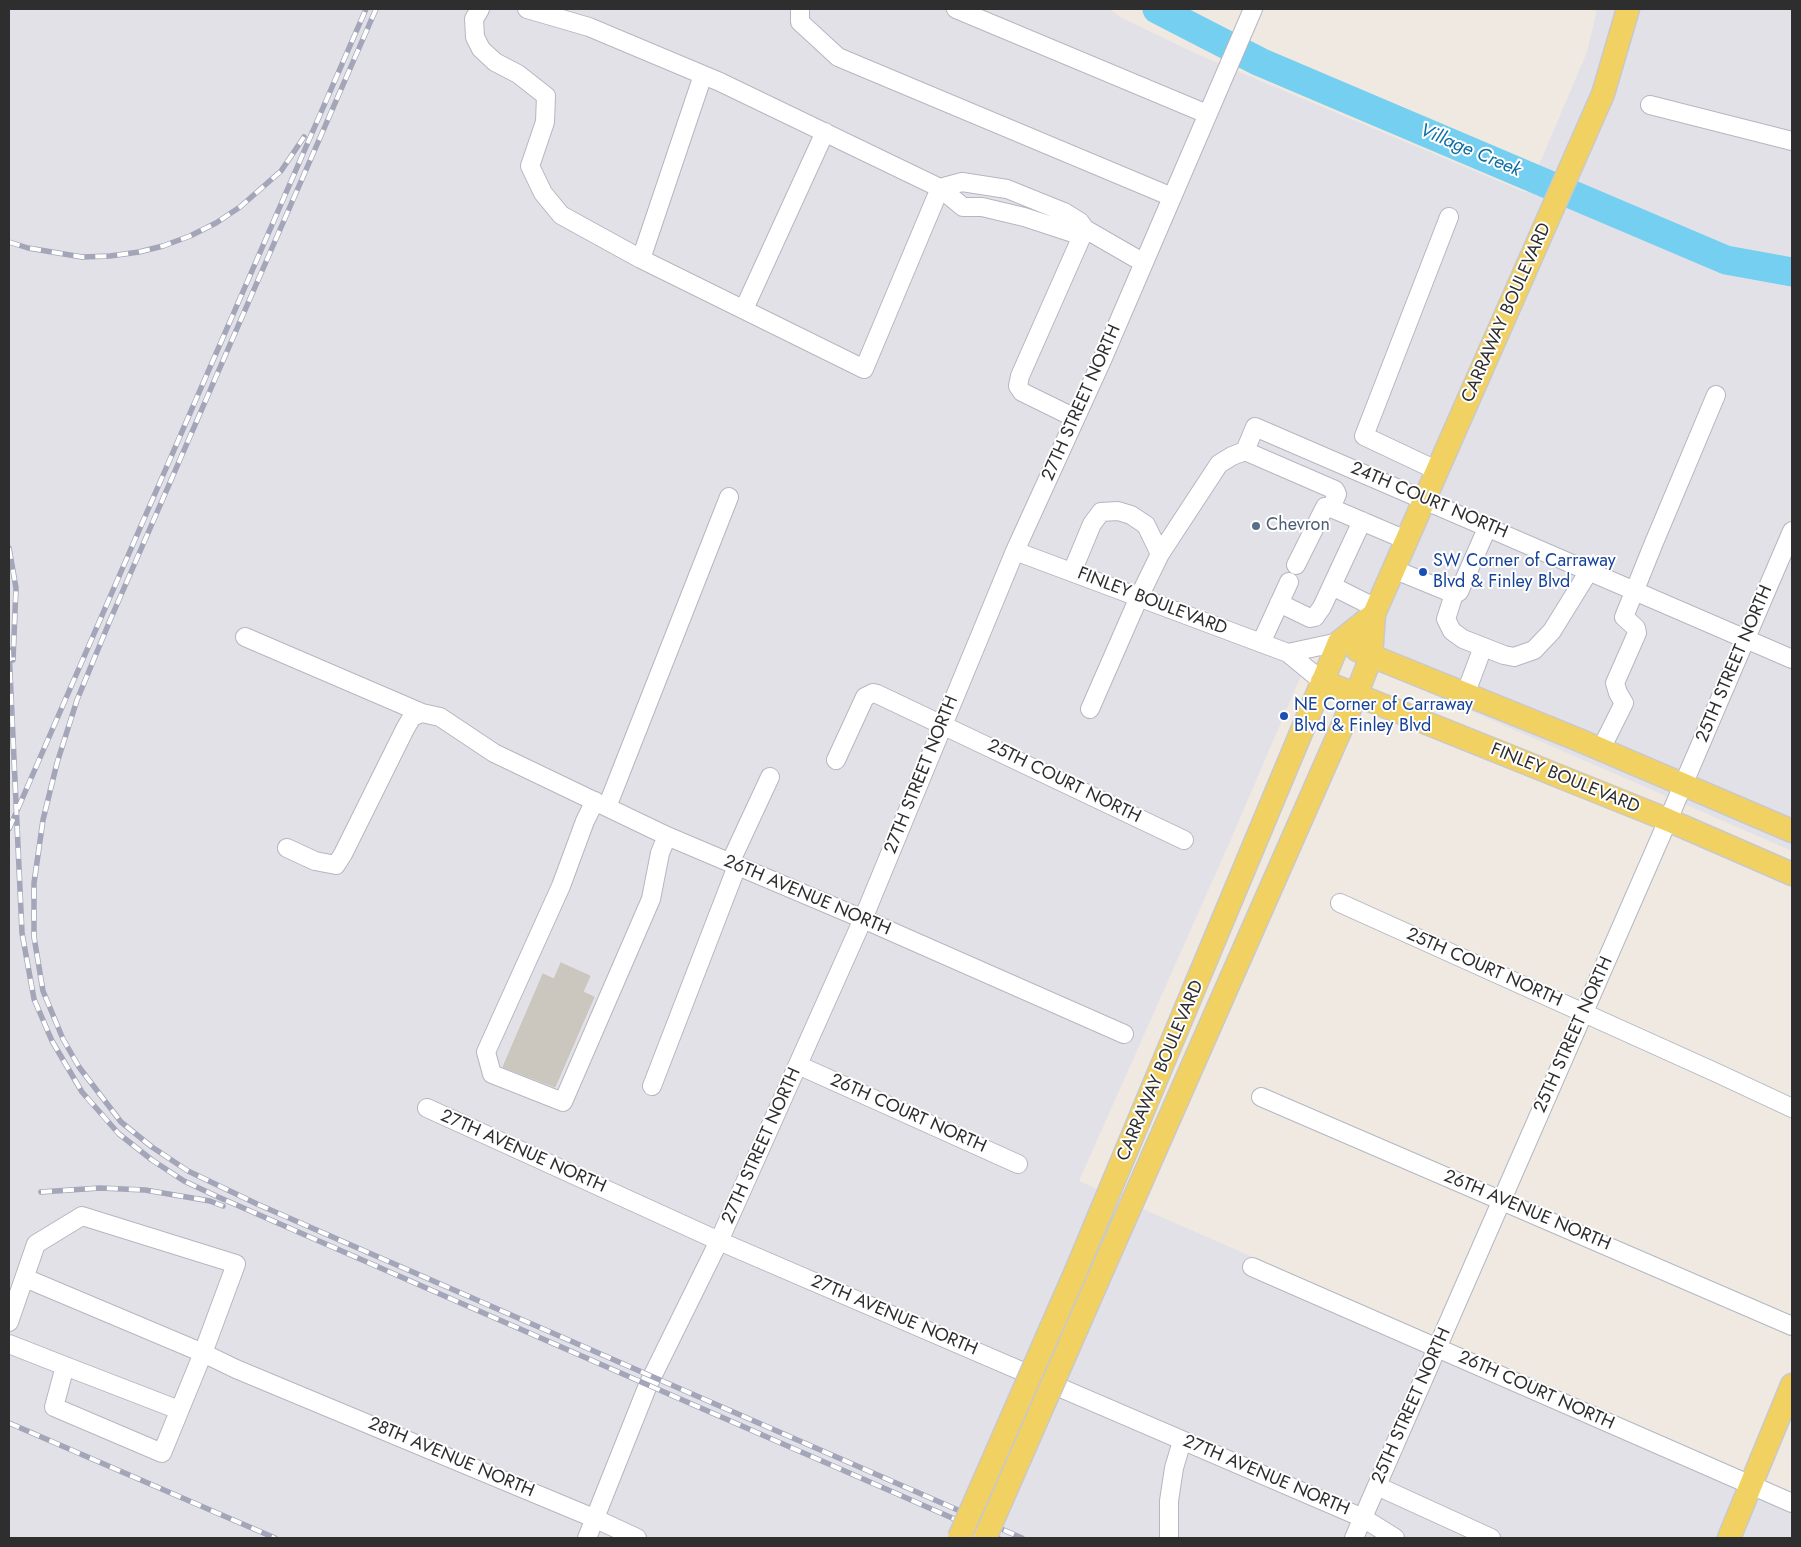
<!DOCTYPE html>
<style>
body{margin:0}
#map{position:relative;width:1801px;height:1547px;overflow:hidden;background:#efe9e1;font-family:Jost,sans-serif}
canvas{display:block}
.frame{position:absolute;inset:0;border:10px solid #2e2e2e;pointer-events:none}
</style>
<div id="map">
<canvas width="1801" height="1547"></canvas>
<div class="frame"></div>
</div>
<script>
const ctx = document.querySelector('canvas').getContext('2d');
ctx.lineJoin = 'round';
function fill(path, color) { ctx.fillStyle = color; ctx.fill(path, 'evenodd'); }
const toPath = rows => new Path2D(rows.map(r => 'M' + r).join(''));
function strokePath(path, color, width, dash) { ctx.strokeStyle = color; ctx.lineWidth = width; ctx.lineCap = dash ? 'butt' : 'round'; ctx.setLineDash(dash || []); ctx.stroke(path); }
function write(font, color, halo, rows, align = 'center') {
  ctx.font = font + ' Jost,sans-serif'; ctx.lineWidth = 4; ctx.setLineDash([]); ctx.textBaseline = 'middle'; ctx.strokeStyle = halo; ctx.fillStyle = color; for (const [text, x, y, turn = 0] of rows) {
    ctx.save(); ctx.translate(x, y); ctx.rotate((+turn || 0) * Math.PI / 180); ctx.textAlign = isNaN(turn) ? turn : align; if (halo) ctx.strokeText(text, 0, 0); ctx.fillText(text, 0, 0); ctx.restore();
  }
}
const industrial = toPath([
 [9,9,1110,9,1120,17,1199,55,1527,193,1587,52,1597,9,1792,9,1792,851,1315,643,1228,846,1079,1181,1792,1493,1792,1538,9,1538]
]);
const river = toPath([
 [1157,9,1260,62,1726,260,1792,272]
]);
const building = toPath([
 [561,963,590,976,583,992,594,997,555,1087,503,1067,543,974,554,979,561,963]
]);
const minor = toPath([
 [480,9,474,19,475,37,481,49,495,62,518,74,546,96,545,122,530,166,543,193,561,215,641,259,864,369,940,188],
 [527,9,589,27,720,82,940,188,963,207,982,207,1024,217,1073,233,1085,229],
 [800,9,800,22,838,57,1172,197],
 [956,9,1207,114],
 [1650,105,1792,141],
 [940,188,962,182,1007,189,1064,212,1080,222,1085,229,1144,263],
 [641,259,703,75],
 [744,309,825,132],
 [1075,418,1022,392,1018,386,1020,376,1085,229],
 [1245,451,1255,427,1792,659],
 [1436,470,1364,436,1449,217],
 [1015,551,1288,653,1322,681],
 [1296,565,1325,507,1331,508,1406,540],
 [1393,569,1454,594,1459,592,1488,526],
 [1072,572,1092,524,1101,512,1118,511,1131,515,1146,525,1160,554],
 [1332,586,1376,608],
 [1454,594,1446,619,1452,631,1463,639,1504,655,1514,657,1534,650,1552,631,1589,571],
 [1279,603,1310,618,1315,617,1322,607,1362,521],
 [245,637,422,713],
 [1261,643,1289,582],
 [1288,653,1339,642],
 [1465,695,1483,647],
 [1090,709,1139,597,1160,554,1219,464,1232,456,1245,451,1335,490,1337,494,1331,508],
 [1601,749,1624,703,1618,693,1615,683,1637,633,1636,628,1624,617,1653,545,1716,395],
 [836,760,865,697,873,693,877,694,1184,840],
 [595,801,585,821,561,886,486,1052,492,1074,563,1102,651,899,660,853,667,836],
 [607,807,729,497],
 [287,848,315,861,336,865,343,854,405,729,412,717,422,713,440,717,494,753,667,836,863,919,1124,1034],
 [730,863,770,777],
 [1340,903,1717,1073,1792,1108],
 [798,1065,1018,1164],
 [652,1086,737,866],
 [1261,1097,1792,1326],
 [427,1108,719,1241,1363,1518,1395,1538],
 [1252,1267,1792,1503],
 [25,1278,203,1353,236,1369,596,1519,637,1538],
 [9,1322,36,1244,82,1216,236,1264,203,1353,162,1453,54,1407,65,1366,9,1344],
 [65,1366,179,1410],
 [1377,1486,1491,1538],
 [587,1538,648,1385,719,1241,863,919,1015,551,1103,358,1253,9],
 [1169,1538,1169,1501,1174,1468,1182,1441],
 [1354,1538,1668,820,1792,531]
]);
const major = toPath([
 [1357,650,1579,740,1792,831],
 [1322,681,1668,820,1792,874],
 [1076,1271,1339,642,1374,614],
 [1098,1280,1356,695,1371,657,1374,614,1603,94,1628,9],
 [1729,1538,1792,1385]
]);
const rail = toPath([
 [376,9,111,618,77,700,57,763,43,820,34,883,34,937,43,991,63,1039,79,1067,121,1122,152,1147,188,1171,257,1204,1022,1538],
 [9,242,28,248,82,257,110,256,139,252,163,246,190,236,216,223,240,207,281,171,304,137],
 [9,548,16,588,13,660],
 [9,650,22,933,34,999,52,1041,82,1092,119,1134,152,1160,184,1181,216,1196,998,1538],
 [9,829,366,9],
 [41,1192,100,1188,145,1190,210,1201,223,1206],
 [9,1423,275,1538]
]);
const majorBridge = toPath([
 [959,1538,1076,1271],
 [985,1538,1098,1280]
]);
const markers = [
 [1256,526,5,"#5c6f8a"],
 [1423,572,5,"#1a4fb4"],
 [1284,716,5,"#1a4fb4"]
];
const streetNames = [
 ["CARRAWAY BOULEVARD",1507,313,-66],
 ["27TH STREET NORTH",1082,403,-66],
 ["24TH COURT NORTH",1429,501,23],
 ["FINLEY BOULEVARD",1152,602,21],
 ["25TH STREET NORTH",1735,664,-67],
 ["27TH STREET NORTH",922,775,-68],
 ["FINLEY BOULEVARD",1565,779,22],
 ["25TH COURT NORTH",1064,782,26],
 ["26TH AVENUE NORTH",807,896,23],
 ["25TH COURT NORTH",1484,968,24],
 ["25TH STREET NORTH",1574,1035,-66],
 ["CARRAWAY BOULEVARD",1161,1071,-67],
 ["26TH COURT NORTH",908,1114,24],
 ["27TH STREET NORTH",762,1146,-66],
 ["27TH AVENUE NORTH",523,1152,24],
 ["26TH AVENUE NORTH",1527,1211,23],
 ["27TH AVENUE NORTH",894,1316,23],
 ["26TH COURT NORTH",1536,1391,24],
 ["25TH STREET NORTH",1412,1406,-66],
 ["28TH AVENUE NORTH",451,1458,23],
 ["27TH AVENUE NORTH",1266,1476,23]
];
const serviceNames = [
 ["Chevron",1266,526]
];
const transitNames = [
 ["SW Corner of Carraway",1433,562],
 ["Blvd & Finley Blvd",1433,583],
 ["NE Corner of Carraway",1294,706],
 ["Blvd & Finley Blvd",1294,727]
];
const waterNames = [
 ["Village Creek",1470,151,23]
];
fill(industrial, '#e3e1e8');
strokePath(river, '#75cff0', 29);
fill(building, '#cbc7bf');
strokePath(building, '#cbc5ba', 1);
strokePath(minor, '#b4b7c1', 20);
strokePath(major, '#c9c9c9', 25);
strokePath(minor, '#fff', 18);
strokePath(major, '#f2d163', 22);
strokePath(rail, '#a3a6b8', 5.5);
strokePath(rail, '#fff', 4, [11]);
strokePath(majorBridge, '#c9c9c9', 25, []);
strokePath(majorBridge, '#f2d163', 22);
for (const [x, y, r, color] of markers) { const dot = new Path2D(); dot.arc(x, y, r, 0, 2 * Math.PI); ctx.fillStyle = color; ctx.fill(dot); strokePath(dot, '#fff', 2); }
write('18px', '#2e2e2e', '#fff', streetNames);
write('18px', '#4e5e75', '#fff', serviceNames, 'left');
write('18px', '#164399', '#fff', transitNames, 'left');
write('italic 19px', '#0d6fa3', '#fff', waterNames);
</script>
